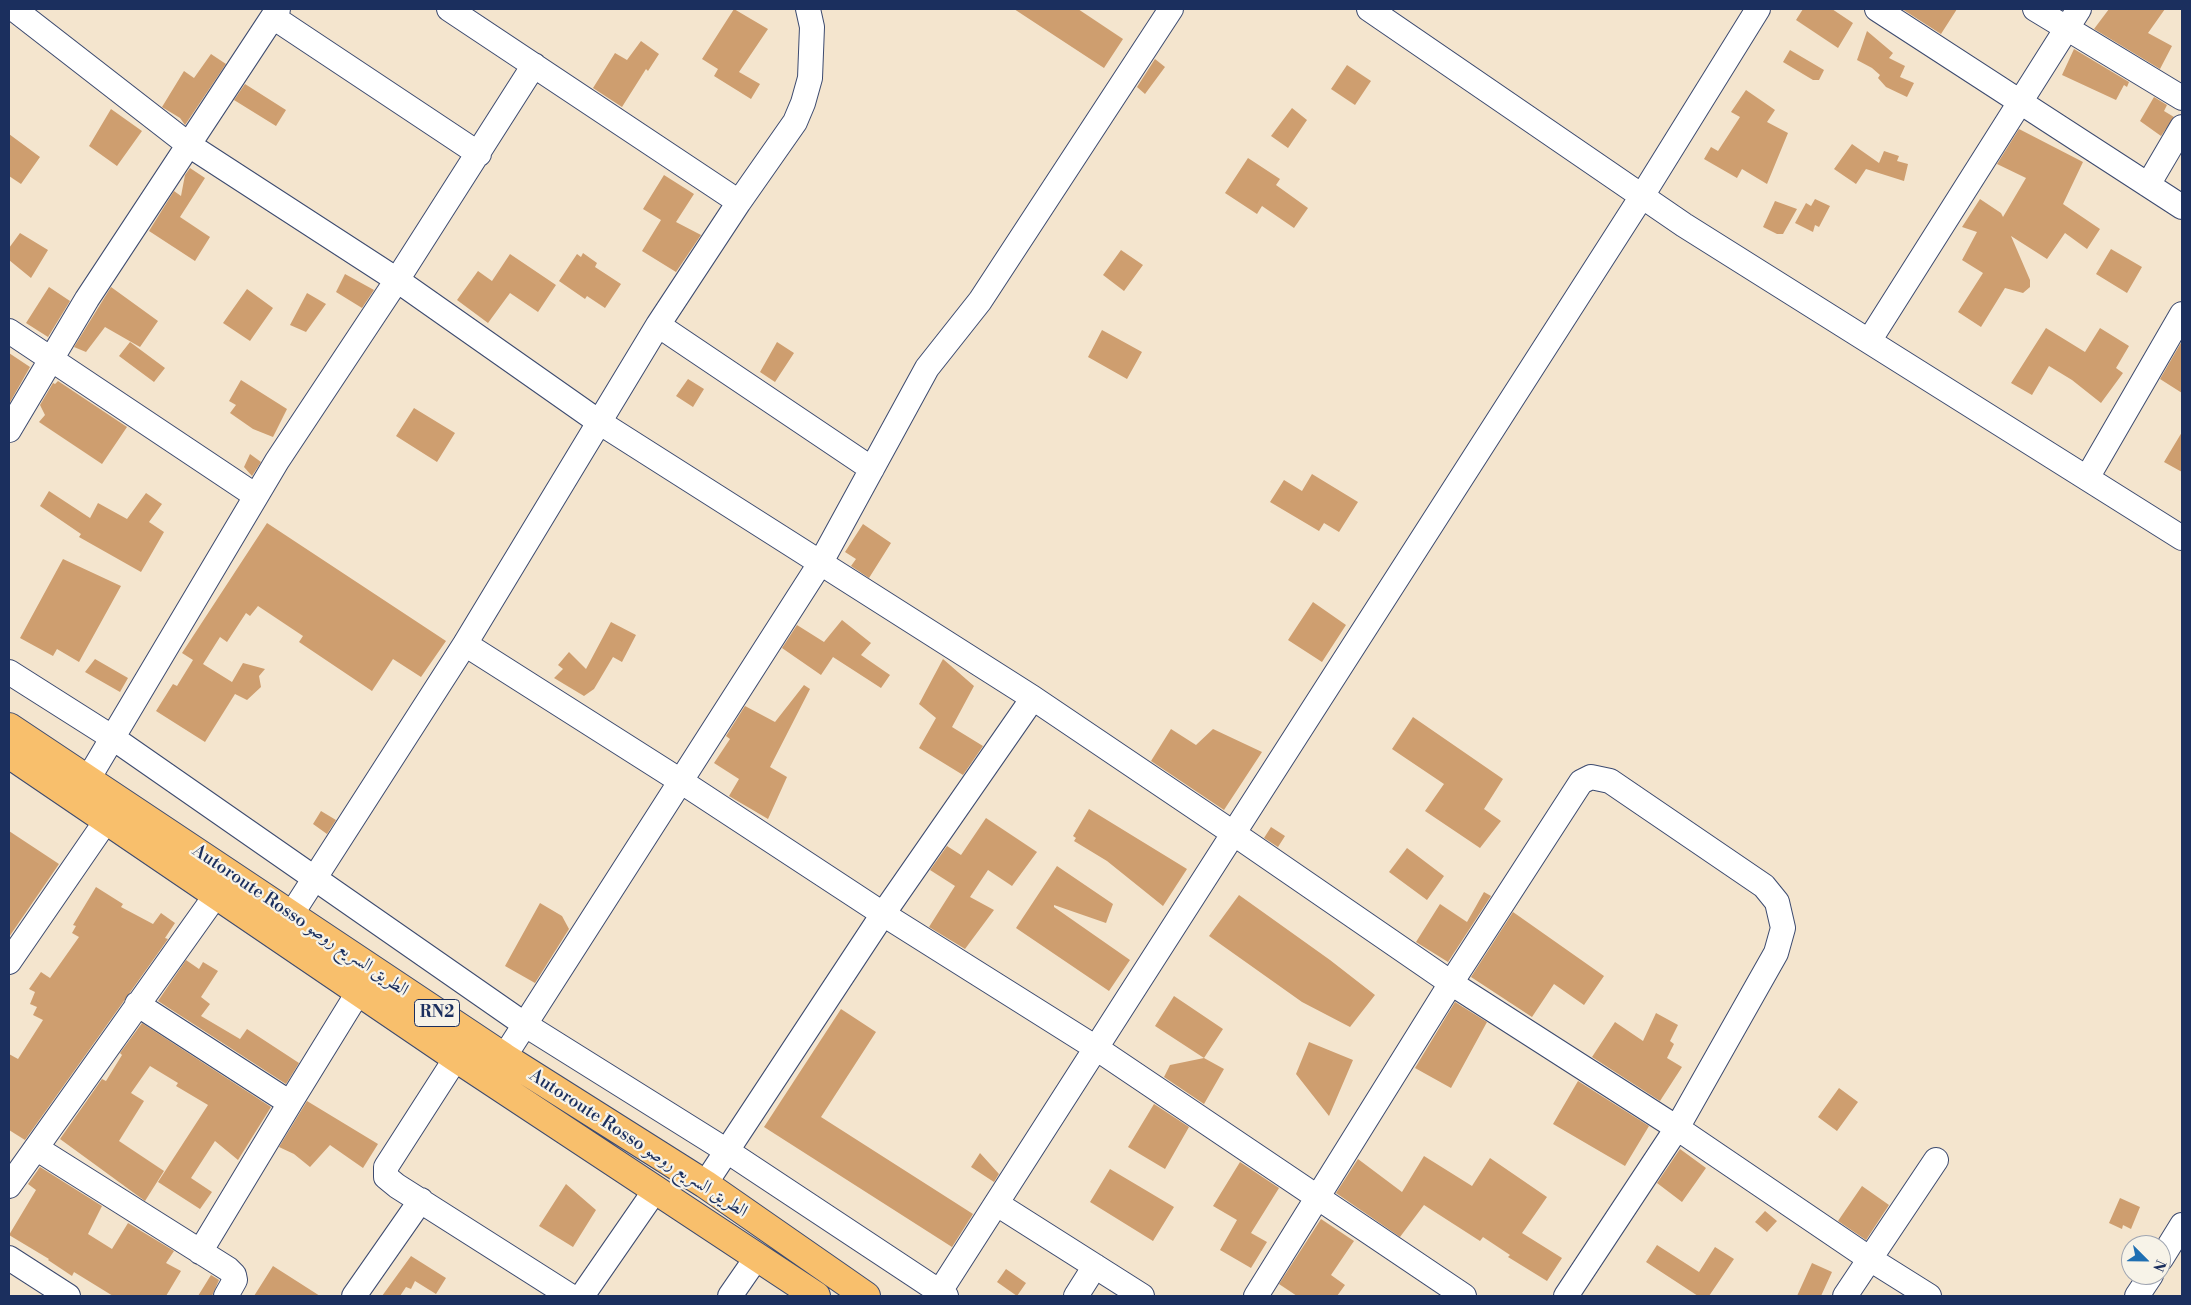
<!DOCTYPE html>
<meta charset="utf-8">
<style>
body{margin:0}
#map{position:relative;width:2191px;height:1305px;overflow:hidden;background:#f4e5ce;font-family:"Libre Bodoni",serif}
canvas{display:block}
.frame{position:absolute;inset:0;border:10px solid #1b2f5e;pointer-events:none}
.north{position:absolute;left:2121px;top:1235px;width:50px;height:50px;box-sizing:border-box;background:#f7f3e8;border:1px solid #9fa5b1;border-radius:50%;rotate:113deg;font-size:14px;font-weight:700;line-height:20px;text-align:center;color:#1b2f5e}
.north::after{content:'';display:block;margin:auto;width:18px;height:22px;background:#1f6fb2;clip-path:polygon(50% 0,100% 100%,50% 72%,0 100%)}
</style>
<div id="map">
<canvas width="2191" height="1305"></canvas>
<div class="frame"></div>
<div class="north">N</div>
</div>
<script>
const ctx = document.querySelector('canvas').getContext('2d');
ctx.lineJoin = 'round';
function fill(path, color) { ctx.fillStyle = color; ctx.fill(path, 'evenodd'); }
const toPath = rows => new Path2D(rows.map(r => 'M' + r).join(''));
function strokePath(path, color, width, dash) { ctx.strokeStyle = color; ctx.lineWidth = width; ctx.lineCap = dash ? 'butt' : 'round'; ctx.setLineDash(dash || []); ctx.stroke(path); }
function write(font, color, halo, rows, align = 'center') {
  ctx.font = font + ' "Libre Bodoni",Amiri,serif'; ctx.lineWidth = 4.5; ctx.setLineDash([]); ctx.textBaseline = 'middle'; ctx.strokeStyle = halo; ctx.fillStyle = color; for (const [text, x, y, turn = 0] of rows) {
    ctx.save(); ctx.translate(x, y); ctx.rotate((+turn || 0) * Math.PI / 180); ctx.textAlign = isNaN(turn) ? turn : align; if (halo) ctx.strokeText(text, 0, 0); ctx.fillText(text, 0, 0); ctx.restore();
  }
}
const building = toPath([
 [734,9,768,29,739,72,760,84,751,99,714,76,718,69,702,59],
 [1014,9,1078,9,1123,39,1104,68],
 [1803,9,1832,9,1853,23,1838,48,1796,20],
 [1902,9,1957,9,1941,34],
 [2109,9,2165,9,2148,33,2172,46,2160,69,2094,29],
 [1867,31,1893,53,1889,58,1905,66,1900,77,1914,83,1907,97,1886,87,1878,78,1880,75,1872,68,1857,60],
 [641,41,659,54,648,71,646,69,622,107,593,88,615,53,627,60],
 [2074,49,2129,82,2127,87,2124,85,2116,100,2062,75],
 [1790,50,1824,70,1819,80,1813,80,1783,62],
 [211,54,226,64,185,125,180,118,162,107,184,71,194,78],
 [1155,59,1165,67,1145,94,1137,87],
 [1347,65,1371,81,1355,105,1331,89],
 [245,84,286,110,276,126,234,100],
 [1746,90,1775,110,1767,122,1788,133,1767,184,1742,169,1737,178,1704,159,1711,147,1718,151,1740,117,1731,112],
 [2154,97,2167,105,2164,111,2174,117,2161,136,2140,121],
 [1292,108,1307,120,1288,148,1271,136],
 [111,109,142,131,117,166,89,146],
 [2019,129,2083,162,2063,204,2100,229,2087,249,2065,233,2047,259,2011,236,2030,280,2030,287,2023,293,2005,288,1981,327,1958,312,1983,273,1962,260,1977,232,1962,227,1980,199,2001,213,2003,217,2026,178,1997,164],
 [9,134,40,157,21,184,9,176],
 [1852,144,1879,163,1884,151,1899,156,1897,161,1908,164,1904,181,1866,169,1856,184,1834,169],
 [1248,158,1280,179,1276,185,1308,208,1294,228,1262,206,1257,214,1225,193],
 [190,168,205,178,180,217,210,237,195,261,149,231,174,191,181,196,185,175],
 [664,175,694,194,676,222,701,235,676,272,642,251,661,220,643,209],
 [1815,199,1830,206,1819,227,1815,225,1813,232,1795,223,1806,203,1811,206],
 [1775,201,1797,209,1783,234,1777,234,1763,227],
 [20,233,48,250,31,278,9,260,9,248],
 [2111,249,2142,267,2127,293,2096,274],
 [1121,250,1143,265,1124,291,1103,275],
 [583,253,597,263,595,267,621,284,605,308,587,296,585,299,559,281,577,254,581,257],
 [510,254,556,285,538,312,510,293,488,323,457,300,478,271,492,281],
 [345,274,374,290,362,308,336,292],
 [49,287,70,301,48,337,26,323],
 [111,287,158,321,140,347,105,327,86,352,74,347],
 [247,289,273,308,250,341,223,323],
 [307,293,326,304,306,332,290,325],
 [2046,328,2085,352,2100,328,2129,346,2116,368,2123,373,2101,403,2072,380,2049,366,2032,395,2011,383],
 [1102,330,1142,352,1127,379,1088,357],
 [2182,341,2182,393,2160,379],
 [130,342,165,368,154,382,119,356],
 [777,342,794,353,775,382,760,372],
 [9,353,30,367,9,404],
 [688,379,704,389,693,407,676,396],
 [241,380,287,409,273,437,253,429,230,413,236,405,229,401],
 [58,381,127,427,102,464,39,422,45,415,40,405,53,383,55,384],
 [414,408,455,433,437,462,396,436],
 [2182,432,2182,472,2164,462],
 [250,454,261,462,252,476,244,467],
 [1312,474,1358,502,1339,532,1324,523,1319,531,1270,502,1284,480,1302,491],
 [49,491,90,518,98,503,127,519,146,493,162,504,149,522,164,532,141,572,79,537,81,534,40,506],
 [267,523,446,641,421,677,393,659,372,691,299,642,303,636,258,606,250,616,246,613,227,642,220,637,203,664,232,682,243,663,265,669,259,676,261,687,247,700,235,694,205,742,156,711,173,684,177,686,193,660,182,653],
 [863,524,891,543,869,578,851,566,856,559,845,552],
 [63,559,121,586,79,662,57,649,53,656,20,638],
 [1313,602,1346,625,1322,662,1288,640],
 [842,620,871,643,861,655,890,675,881,688,833,657,821,675,782,648,797,625,824,642],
 [611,622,636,635,622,662,613,657,594,689,584,696,554,678,563,669,558,665,569,652,586,669],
 [95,659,128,678,120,692,85,672],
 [943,659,974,686,952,727,983,746,963,775,919,748,936,718,919,704],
 [804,685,810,689,770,767,787,777,768,819,729,796,739,779,714,763,730,739,726,736,745,706,775,722],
 [1413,717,1503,779,1484,809,1501,821,1480,848,1425,811,1444,784,1392,749],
 [1171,729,1196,745,1213,729,1262,752,1224,810,1151,761],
 [1089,809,1187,869,1163,906,1107,861,1074,841,1076,838,1073,836],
 [321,811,336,820,327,834,313,824],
 [986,818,1037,852,1012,886,988,870,970,897,994,910,965,949,929,927,955,886,930,870,947,846,961,855],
 [1271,827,1285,836,1278,847,1264,838],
 [9,831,59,864,9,937],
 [1407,848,1444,876,1427,900,1389,872],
 [1057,866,1113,904,1106,923,1054,905,1054,907,1130,960,1109,991,1016,928],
 [96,887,123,904,121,907,153,924,161,913,175,923,165,938,168,939,25,1140,9,1130,9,1054,18,1059,43,1020,33,1015,37,1007,30,1004,35,992,29,989,41,972,50,978,79,937,72,933,76,926,73,925],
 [1484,892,1491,896,1448,962,1416,942,1440,904,1467,922],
 [1239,895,1330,960,1375,995,1350,1027,1302,1002,1209,936],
 [540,903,562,916,569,929,535,983,505,966],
 [1513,912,1604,976,1584,1005,1554,984,1532,1017,1471,977],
 [186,960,199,969,203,962,218,971,201,997,210,1004,201,1016,240,1039,247,1029,299,1063,286,1084,158,1001],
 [1174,996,1223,1029,1204,1058,1155,1026],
 [1455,1002,1487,1022,1451,1088,1415,1068],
 [841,1009,876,1032,821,1117,973,1214,952,1247,764,1127],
 [1656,1013,1678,1025,1670,1041,1674,1044,1667,1058,1682,1067,1660,1101,1592,1057,1615,1022,1643,1041],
 [142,1023,271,1107,238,1160,215,1141,191,1178,212,1192,200,1209,158,1182,208,1105,176,1086,178,1083,150,1066,131,1093,144,1101,119,1141,164,1171,145,1201,60,1139,102,1079,106,1081,122,1055,120,1053],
 [1309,1042,1353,1060,1329,1116,1296,1074],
 [1204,1058,1224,1069,1204,1104,1164,1077,1170,1065],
 [1578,1081,1649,1126,1625,1166,1553,1124],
 [1839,1088,1858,1102,1837,1131,1818,1117],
 [307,1101,378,1144,363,1168,330,1145,310,1167,294,1154,279,1147],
 [1154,1104,1189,1127,1165,1169,1128,1147],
 [1680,1149,1706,1168,1682,1202,1657,1183],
 [980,1153,999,1174,994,1182,971,1167],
 [1424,1156,1472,1186,1490,1158,1547,1197,1522,1233,1562,1258,1547,1281,1508,1257,1510,1255,1483,1237,1480,1241,1424,1205,1400,1237,1336,1193,1358,1159,1402,1192],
 [1240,1162,1279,1188,1251,1233,1267,1242,1251,1268,1220,1250,1237,1220,1213,1206],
 [40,1167,102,1206,88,1234,112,1249,128,1223,174,1251,166,1263,181,1271,166,1296,113,1296,74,1272,72,1276,48,1260,49,1259,9,1235,36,1190,28,1184],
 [1110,1169,1174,1207,1153,1241,1090,1202],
 [566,1184,596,1210,573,1247,539,1226],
 [1862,1186,1889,1205,1866,1240,1838,1221],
 [2120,1198,2140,1207,2131,1229,2123,1225,2122,1229,2109,1223],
 [1765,1211,1777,1221,1767,1232,1755,1222],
 [1321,1219,1354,1241,1331,1275,1345,1285,1337,1296,1297,1296,1279,1284],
 [1657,1245,1699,1272,1715,1247,1734,1259,1709,1296,1698,1296,1646,1262],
 [411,1256,446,1278,436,1294,415,1281,411,1289,406,1287,400,1296,382,1296],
 [1812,1263,1832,1272,1821,1296,1797,1296],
 [273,1266,320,1296,254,1296],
 [1006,1269,1026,1283,1017,1296,997,1282],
 [211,1275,219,1280,212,1296,198,1296]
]);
const minor = toPath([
 [14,9,189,145,397,280,599,422,1033,698,1233,833,1451,983,1677,1128,1870,1259,1929,1296],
 [1369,9,1684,225,2182,538],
 [1877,9,2182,207],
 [2035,9,2182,98],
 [273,17,479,154],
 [2148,185,2182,127],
 [739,202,795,122,803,103,810,78,812,27,808,9],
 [658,325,872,469],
 [9,331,256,496],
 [1869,341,2079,9],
 [9,430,87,299,278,9],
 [2087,478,2182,314],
 [465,644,679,780,883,914,1096,1048,1464,1296],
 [9,672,113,738,524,1024,727,1151,946,1296],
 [88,779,277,461,397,280,534,65],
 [291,915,465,644,658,325,739,202,449,9],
 [9,962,106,821],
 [137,1004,290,1103,359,991],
 [504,1057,821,562,927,368,980,301,1171,9],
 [456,1058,386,1167,386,1177,397,1186,570,1296],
 [36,1148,228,1269,234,1275,235,1280,226,1296],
 [705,1184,883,914,1033,698],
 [9,1186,216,895],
 [997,1204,1142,1296],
 [200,1252,290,1103],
 [9,1258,68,1296],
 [2161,1259,2182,1225],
 [354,1296,421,1200],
 [582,1296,656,1189],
 [730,1296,757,1257],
 [937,1296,1642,196,1758,9],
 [1076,1296,1095,1266],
 [1256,1296,1451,983,1581,782,1591,777,1610,781,1764,886,1777,902,1783,928,1776,953,1677,1128,1566,1296],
 [1845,1296,1936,1160],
 [2137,1296,2151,1275]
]);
const highway = toPath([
 [9,727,504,1057,705,1184,866,1296],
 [9,754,456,1058,816,1296]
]);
const shields = [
 [437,1013,45]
];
const shieldNames = [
 ["RN2",437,1013]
];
const streetNames = [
 ["Autoroute Rosso الطريق السريع روصو",300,921,34],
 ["Autoroute Rosso الطريق السريع روصو",638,1144,33]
];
fill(building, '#ce9e6f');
strokePath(minor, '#3c4a6f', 26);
strokePath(highway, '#3c4a6f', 30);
strokePath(minor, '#fff', 24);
strokePath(highway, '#f8bf6c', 28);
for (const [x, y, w] of shields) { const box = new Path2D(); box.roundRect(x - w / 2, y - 13.5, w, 27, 4); ctx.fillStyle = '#f7f3e8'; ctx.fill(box); strokePath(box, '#1b2f5e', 1); }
write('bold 16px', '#1b2f5e', null, shieldNames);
write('18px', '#1b2f5e', '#f7f3e8', streetNames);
</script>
